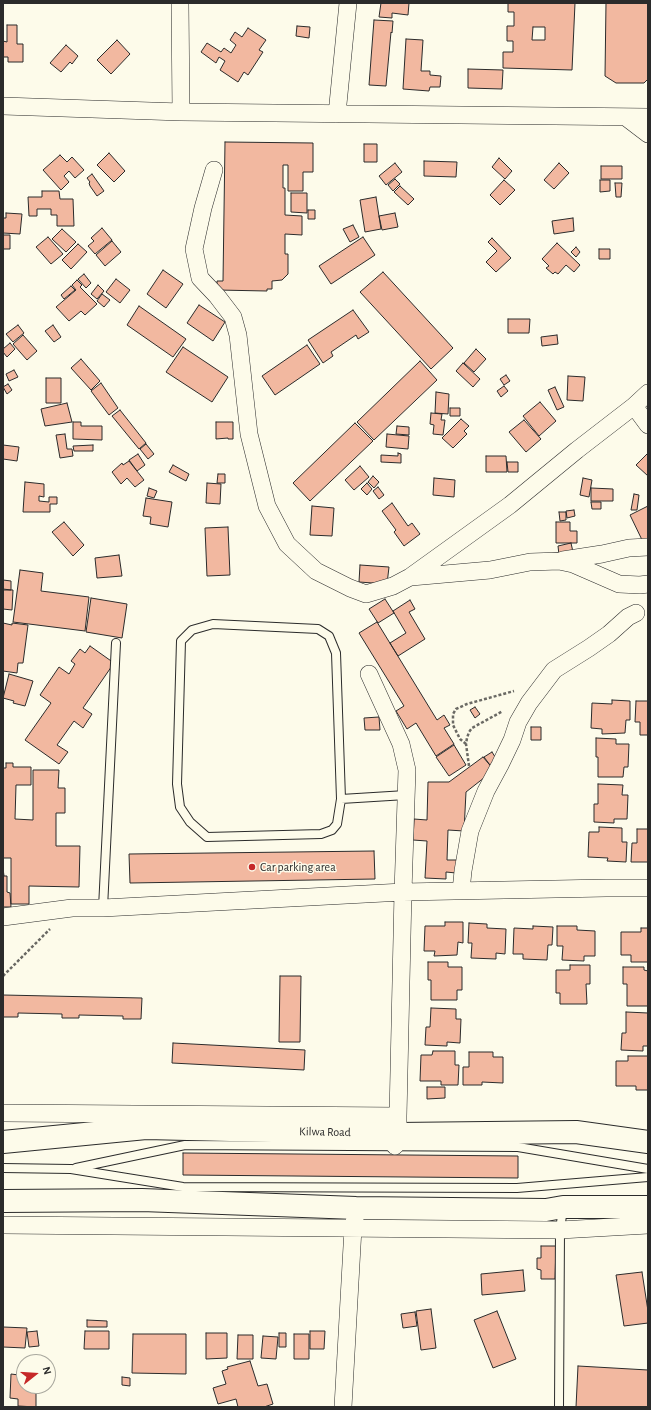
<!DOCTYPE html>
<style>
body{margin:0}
#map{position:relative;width:651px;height:1410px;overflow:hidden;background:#fdfbea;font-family:"Alegreya Sans",sans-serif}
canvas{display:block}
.frame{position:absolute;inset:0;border:4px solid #2b2b2b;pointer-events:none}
.north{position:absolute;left:16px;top:1354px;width:40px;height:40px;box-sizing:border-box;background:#fdfbea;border:1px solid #a9a89e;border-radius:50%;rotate:73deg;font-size:11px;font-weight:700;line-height:16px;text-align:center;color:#2b2b2b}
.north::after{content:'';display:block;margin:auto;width:14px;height:18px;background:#c62828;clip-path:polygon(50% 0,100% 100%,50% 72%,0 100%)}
</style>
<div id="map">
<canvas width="651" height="1410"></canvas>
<div class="frame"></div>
<div class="north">N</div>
</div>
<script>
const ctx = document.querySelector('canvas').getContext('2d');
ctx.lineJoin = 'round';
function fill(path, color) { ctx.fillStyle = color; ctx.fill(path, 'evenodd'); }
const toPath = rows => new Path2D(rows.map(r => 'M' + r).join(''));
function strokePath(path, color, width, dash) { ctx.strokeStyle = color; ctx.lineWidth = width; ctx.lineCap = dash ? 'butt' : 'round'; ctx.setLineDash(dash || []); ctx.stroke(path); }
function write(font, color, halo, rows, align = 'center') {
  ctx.font = font + ' "Alegreya Sans",sans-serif'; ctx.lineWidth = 3; ctx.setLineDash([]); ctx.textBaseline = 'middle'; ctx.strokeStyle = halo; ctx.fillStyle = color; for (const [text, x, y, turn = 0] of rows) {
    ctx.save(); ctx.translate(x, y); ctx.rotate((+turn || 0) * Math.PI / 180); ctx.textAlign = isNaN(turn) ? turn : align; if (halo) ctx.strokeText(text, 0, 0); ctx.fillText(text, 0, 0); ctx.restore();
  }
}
const building = toPath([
 [381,3,409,3,408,15,392,13,392,18,379,17,381,3],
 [508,3,575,3,572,70,503,68,503,52,513,52,513,41,507,41,507,26,514,26,514,12,508,12,508,3],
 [533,27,545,27,545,40,532,40,533,27],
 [606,3,648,3,648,79,644,83,616,83,605,76,606,3],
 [374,20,393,21,392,33,391,32,386,86,369,85,374,20],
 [7,25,17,25,17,44,23,44,23,62,8,62,8,57,3,57,3,41,7,42,7,25],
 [297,26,310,27,309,38,296,36,297,26],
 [248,28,266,40,259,50,263,52,248,75,244,72,238,82,220,70,225,61,219,57,216,63,201,52,207,43,221,52,224,48,231,53,236,45,230,40,235,32,242,37,248,28],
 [406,39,423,40,421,71,430,71,430,75,441,76,440,87,430,87,429,91,403,89,406,39],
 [117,40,130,54,111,74,97,60,117,40],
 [66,45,78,56,72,64,70,62,61,72,50,63,66,45],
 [468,69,503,70,502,89,468,88,468,69],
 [225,142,313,143,313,172,303,172,303,191,288,191,288,165,283,165,283,188,285,188,285,215,302,216,302,235,285,234,285,254,288,254,288,274,282,280,272,281,272,289,267,289,267,291,217,290,217,281,223,281,225,142],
 [364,144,377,144,377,162,364,162,364,144],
 [109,153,125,171,114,182,97,165,109,153],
 [60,155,67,162,72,157,84,170,75,178,69,171,64,176,69,182,61,190,43,170,60,155],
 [499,158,512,171,505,179,492,167,499,158],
 [424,161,457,162,456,177,424,176,424,161],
 [395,163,402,172,386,185,379,176,395,163],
 [559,163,569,173,554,189,544,180,559,163],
 [601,166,622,166,622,179,601,179,601,166],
 [92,174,104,191,97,196,90,186,89,183,90,182,87,178,92,174],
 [395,179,400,184,393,191,388,185,395,179],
 [504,180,515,190,500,205,490,195,504,180],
 [600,180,610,180,610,191,600,192,600,180],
 [615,183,622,183,621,197,616,197,615,183],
 [400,186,414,199,408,205,394,192,400,186],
 [42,191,59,191,60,199,73,199,74,226,57,226,57,215,51,215,51,209,37,209,37,216,29,216,28,197,42,197,42,191],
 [291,193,307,193,307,213,291,212,291,193],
 [376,197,381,229,365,232,360,200,376,197],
 [308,210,315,210,315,219,308,219,308,210],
 [6,213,22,214,20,234,3,233,3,218,6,218,6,213],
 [395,213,398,227,382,230,379,216,395,213],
 [573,218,574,231,554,234,552,221,573,218],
 [353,225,359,237,350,242,343,229,353,225],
 [102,228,112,240,95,254,88,246,94,241,91,238,102,228],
 [62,229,76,242,66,252,52,239,62,229],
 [3,235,10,235,10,249,3,249,3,235],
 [48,237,63,254,51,264,36,247,48,237],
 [363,237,375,255,331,284,319,266,363,237],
 [492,238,511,258,496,272,486,262,497,251,488,242,492,238],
 [112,241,121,252,105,266,96,255,112,241],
 [557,243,580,265,574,272,566,265,558,274,555,272,553,274,546,268,549,266,542,259,557,243],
 [78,244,87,252,71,269,62,260,78,244],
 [576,247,580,252,576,257,571,252,576,247],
 [599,249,610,249,610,259,599,259,599,249],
 [163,270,183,284,166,308,147,294,163,270],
 [383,272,453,348,431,369,360,292,383,272],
 [84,274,91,283,86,288,78,279,84,274],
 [116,279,130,290,120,303,106,292,116,279],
 [77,280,82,285,80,287,97,304,85,315,81,311,69,321,56,307,76,290,72,285,77,280],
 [98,285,104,291,97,299,91,294,98,285],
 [71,286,75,290,64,299,61,295,71,286],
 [102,294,110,300,104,307,97,301,102,294],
 [199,305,225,322,213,341,187,323,199,305],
 [139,306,186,339,173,357,127,325,139,306],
 [353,310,369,332,358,339,356,335,331,352,333,356,323,363,308,340,353,310],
 [508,319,530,319,529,333,508,333,508,319],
 [18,325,24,333,13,342,6,334,18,325],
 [53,325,61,337,54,342,45,331,53,325],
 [23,335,37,351,27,360,13,344,23,335],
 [557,335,558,344,542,346,541,337,557,335],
 [10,343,15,349,7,357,3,352,3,349,10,343],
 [307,345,320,364,275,395,262,376,307,345],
 [183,347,228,377,212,402,166,372,183,347],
 [476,349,486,359,474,372,464,363,476,349],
 [81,359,100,381,91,390,71,368,81,359],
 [420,361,437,380,374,440,357,422,420,361],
 [463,363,480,379,473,387,456,371,463,363],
 [14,370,18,377,9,381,6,374,14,370],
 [506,375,510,381,504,385,500,379,506,375],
 [568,376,585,377,583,401,567,400,568,376],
 [46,378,61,378,61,403,46,403,46,378],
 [101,383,118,408,109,415,91,391,101,383],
 [8,384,12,390,7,394,3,387,8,384],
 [504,386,508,391,501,397,497,391,504,386],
 [555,387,564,407,557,410,548,390,555,387],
 [436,392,449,394,448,414,435,413,436,392],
 [540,402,556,421,539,436,523,416,540,402],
 [67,403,72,422,45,426,41,409,67,403],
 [450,408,460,408,460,416,450,416,450,408],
 [120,410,146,443,139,449,112,416,120,410],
 [431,413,442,414,441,420,445,420,443,435,433,434,434,425,430,424,431,413],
 [461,419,469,426,464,431,467,434,453,448,442,438,461,419],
 [524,420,541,439,526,452,509,432,524,420],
 [73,422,81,422,81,426,102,426,102,440,73,439,73,422],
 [216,422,233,422,233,439,228,439,228,438,216,439,216,422],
 [355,423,373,441,310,501,293,483,355,423],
 [397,426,409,427,409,435,396,434,397,426],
 [65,434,67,449,72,449,73,456,60,458,56,435,65,434],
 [387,434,409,436,408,449,386,447,387,434],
 [146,444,154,454,148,459,140,449,146,444],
 [3,445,19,447,17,461,3,459,3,445],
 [93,445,93,451,74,451,73,446,93,445],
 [398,453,401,454,401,463,381,462,381,455,398,456,398,453],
 [648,453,648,476,636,465,648,453],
 [138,454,145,465,137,471,129,460,138,454],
 [486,456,506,456,507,472,486,472,486,456],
 [129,461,144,480,135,487,127,478,121,484,112,472,122,463,123,465,129,461],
 [507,462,518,462,518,472,508,472,507,462],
 [173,465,189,474,186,481,169,472,173,465],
 [360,466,369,477,354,490,345,480,360,466],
 [218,474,225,474,225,483,217,483,218,474],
 [373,476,379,482,374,488,368,482,373,476],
 [434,478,455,480,454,497,433,495,434,478],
 [583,478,592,480,589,497,580,495,583,478],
 [25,482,44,484,44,497,39,496,39,501,49,502,49,497,57,497,57,504,50,504,50,512,23,512,25,482],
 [207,483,221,484,220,504,206,503,207,483],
 [367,483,372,489,367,495,361,489,367,483],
 [378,487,384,495,379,499,373,491,378,487],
 [149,488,157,491,154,498,147,496,149,488],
 [591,488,613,489,613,501,591,501,591,488],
 [634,494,639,495,637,510,631,510,634,494],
 [146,498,172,502,168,527,150,524,151,517,143,516,146,498],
 [591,502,601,502,601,509,592,509,591,502],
 [392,503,408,526,412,523,420,534,404,546,394,532,396,530,382,511,392,503],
 [312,506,334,508,332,536,310,535,312,506],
 [648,506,648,542,644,544,630,515,648,506],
 [574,510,575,516,567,518,566,511,574,510],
 [559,512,566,512,566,520,560,521,559,512],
 [64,522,84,545,73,556,52,532,64,522],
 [556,522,570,522,570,531,577,531,577,543,556,543,556,522],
 [228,527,230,575,207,576,205,528,228,527],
 [571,543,573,552,559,555,558,546,571,543],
 [119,555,122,576,97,578,95,558,119,555],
 [360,565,389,567,387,584,359,582,360,565],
 [20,570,43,573,41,591,89,597,85,631,13,622,20,570],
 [3,580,11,581,11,590,3,589,3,580],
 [3,590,13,590,12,610,3,609,3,590],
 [91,598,127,604,122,638,86,632,91,598],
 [385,599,394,613,378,623,369,609,385,599],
 [410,600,415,609,409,612,425,639,398,656,390,643,406,633,393,611,410,600],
 [377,622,437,720,444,715,450,725,444,728,454,744,436,756,416,723,407,729,396,711,404,706,359,633,377,622],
 [3,623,12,625,12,623,28,625,23,663,18,663,17,673,3,671,3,623],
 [90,646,114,663,83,708,92,714,83,728,74,721,57,745,68,752,59,764,25,740,51,703,40,695,59,667,69,674,75,664,71,661,80,649,85,653,90,646],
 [9,674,33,681,25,706,13,703,14,701,3,698,9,674],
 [612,700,630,701,630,720,626,720,625,733,602,734,602,729,591,728,592,703,612,704,612,700],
 [636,701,648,701,648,735,640,735,640,722,635,722,636,701],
 [475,707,480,714,475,718,470,710,475,707],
 [379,717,380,730,365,730,364,718,379,717],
 [531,727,541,727,541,740,531,740,531,727],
 [596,738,616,739,616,744,629,744,628,767,624,767,623,777,598,777,598,757,596,757,596,738],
 [454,745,466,765,449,776,436,757,454,745],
 [492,752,497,760,490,765,484,757,492,752],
 [483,757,494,770,466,792,464,831,448,830,447,860,457,860,456,873,446,872,446,879,425,878,427,841,413,840,414,819,427,820,428,782,449,782,483,757],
 [6,763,13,763,13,767,31,767,31,785,16,785,15,819,33,820,33,770,59,770,58,788,65,788,65,813,56,813,56,846,80,846,79,887,29,886,29,904,11,904,11,858,3,858,3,768,6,768,6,763],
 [598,784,623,785,622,795,628,795,627,819,614,819,614,823,594,822,594,804,598,804,598,784],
 [599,827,622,828,622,842,627,842,626,862,607,861,608,858,588,857,589,832,599,832,599,827],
 [637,829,648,829,648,862,631,862,632,843,637,843,637,829],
 [374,851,375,879,130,883,129,854,374,851],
 [3,868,4,876,7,876,7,892,10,893,11,907,3,907,3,868],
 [445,922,463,922,463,943,458,942,457,955,434,956,435,951,424,951,425,926,445,926,445,922],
 [469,923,487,924,487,928,506,929,505,954,496,953,496,959,471,958,472,943,468,943,469,923],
 [533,926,553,927,552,945,548,945,547,960,523,959,523,954,513,954,514,928,533,929,533,926],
 [557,926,577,926,577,930,595,931,595,956,584,956,584,961,562,960,563,946,557,946,557,926],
 [641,928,648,928,648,962,631,962,631,955,621,955,621,932,641,932,641,928],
 [428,962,448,962,448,967,462,967,462,990,457,990,457,1000,431,1000,431,980,428,980,428,962],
 [570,965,590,965,590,984,586,984,587,1004,560,1004,560,993,556,993,556,970,570,970,570,965],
 [623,967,644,967,644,970,648,971,648,1006,627,1006,627,984,623,984,623,967],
 [280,976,301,976,300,1042,279,1042,280,976],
 [3,995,142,998,141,1019,123,1019,123,1016,79,1015,79,1018,62,1018,62,1014,18,1013,18,1017,3,1017,3,995],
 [431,1008,456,1009,456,1019,461,1019,460,1043,447,1042,447,1046,425,1045,426,1027,430,1027,431,1008],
 [626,1012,648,1013,648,1046,643,1046,643,1051,621,1050,622,1033,626,1033,626,1012],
 [173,1043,305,1050,304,1070,172,1063,173,1043],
 [433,1051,455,1051,455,1065,459,1065,458,1085,441,1085,441,1081,420,1081,421,1055,432,1055,433,1051],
 [469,1052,493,1052,493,1057,503,1057,503,1083,482,1082,482,1085,463,1085,463,1067,469,1067,469,1052],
 [628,1056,648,1056,648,1090,636,1090,636,1086,616,1086,616,1061,628,1061,628,1056],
 [427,1087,445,1087,445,1098,427,1099,427,1087],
 [183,1153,518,1156,518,1178,183,1175,183,1153],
 [541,1246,556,1246,555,1279,541,1279,541,1270,537,1269,537,1258,541,1258,541,1246],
 [523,1270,525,1291,482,1295,481,1274,523,1270],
 [642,1272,648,1311,648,1323,624,1326,616,1275,642,1272],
 [431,1309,436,1348,421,1350,416,1311,431,1309],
 [497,1311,516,1359,493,1368,474,1320,497,1311],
 [415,1312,417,1326,403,1328,401,1314,415,1312],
 [87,1320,107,1321,107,1327,87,1327,87,1320],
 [3,1327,27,1328,25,1348,3,1347,3,1327],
 [37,1331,39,1346,29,1347,27,1332,37,1331],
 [85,1331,109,1331,109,1349,84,1349,85,1331],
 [310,1331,325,1331,324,1349,310,1349,310,1331],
 [206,1333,227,1333,227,1358,206,1359,206,1333],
 [279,1333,286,1333,286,1347,279,1347,279,1333],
 [133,1334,186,1334,186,1374,132,1373,133,1334],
 [294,1334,309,1334,309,1359,294,1359,294,1334],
 [238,1335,253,1335,253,1359,237,1359,238,1335],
 [263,1336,278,1337,276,1359,261,1358,263,1336],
 [250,1361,258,1386,267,1384,273,1404,264,1407,238,1407,236,1399,218,1404,213,1388,226,1384,222,1371,228,1369,227,1367,250,1361],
 [19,1366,24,1366,24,1386,36,1386,36,1407,18,1406,18,1399,10,1398,11,1374,19,1375,19,1366],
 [578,1366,648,1370,648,1407,576,1407,578,1366],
 [122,1377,130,1378,130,1386,122,1385,122,1377]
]);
const path = toPath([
 [466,744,460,739,453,725,453,714,456,709,467,704,514,691],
 [469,766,466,744,467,738,469,732,472,728,503,711],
 [3,976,50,929]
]);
const lane = toPath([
 [341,799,336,653,329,636,318,629,213,624,192,630,181,641,177,784,180,807,190,822,207,837,321,834,332,830,337,824,341,799,406,795],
 [103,908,116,643],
 [3,1168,71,1169,183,1187,517,1188,648,1177],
 [76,1168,185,1145,518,1147,648,1169],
 [559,1407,560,1230,563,1208]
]);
const street = toPath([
 [180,3,181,112],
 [3,106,181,112,648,117],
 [337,114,348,3],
 [627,118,648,134],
 [214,170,203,208,194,249,200,278,217,296,233,317,238,335,249,434,267,506,287,544,316,571,350,588,366,594,393,586,410,577,510,505,577,450,634,406,648,393],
 [634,406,648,425],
 [563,560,602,554,629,548,648,547],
 [411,577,490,570,530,562,559,561,573,564,619,584,640,585,648,584],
 [369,674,401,744,407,770,403,892,398,1116],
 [461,891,463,871,470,831,486,791,500,765,512,740,518,722,529,703,554,670,589,648,609,634,628,617,636,613],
 [3,917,72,908,103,908,403,892,606,888,648,888],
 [3,1113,398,1116,398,1134,395,1146],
 [3,1225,560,1230,648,1225],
 [343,1407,353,1228,355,1218]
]);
const highway = toPath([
 [3,1142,146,1128,398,1134,576,1132,648,1142],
 [3,1201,142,1200,356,1208,546,1210,563,1207,648,1207]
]);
const markers = [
 [252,867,4,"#c62828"]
];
const poiNames = [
 ["Car parking area",260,867]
];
const streetNames = [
 ["Kilwa Road",325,1132,1]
];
fill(building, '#f2b8a0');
strokePath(building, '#2b2b2b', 1);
strokePath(lane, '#2b2b2b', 10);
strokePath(street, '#2b2b2b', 18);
strokePath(highway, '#2b2b2b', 24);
strokePath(path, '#6a6964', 2.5, [3, 2]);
strokePath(lane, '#fdfbea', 8);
strokePath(street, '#fdfbea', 17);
strokePath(highway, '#fdfbea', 22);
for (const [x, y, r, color] of markers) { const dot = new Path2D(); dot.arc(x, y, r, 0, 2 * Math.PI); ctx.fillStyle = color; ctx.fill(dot); strokePath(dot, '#fdfbea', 1.5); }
write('12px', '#2b2b2b', '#fdfbea', poiNames, 'left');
write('12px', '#2b2b2b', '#fdfbea', streetNames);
</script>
